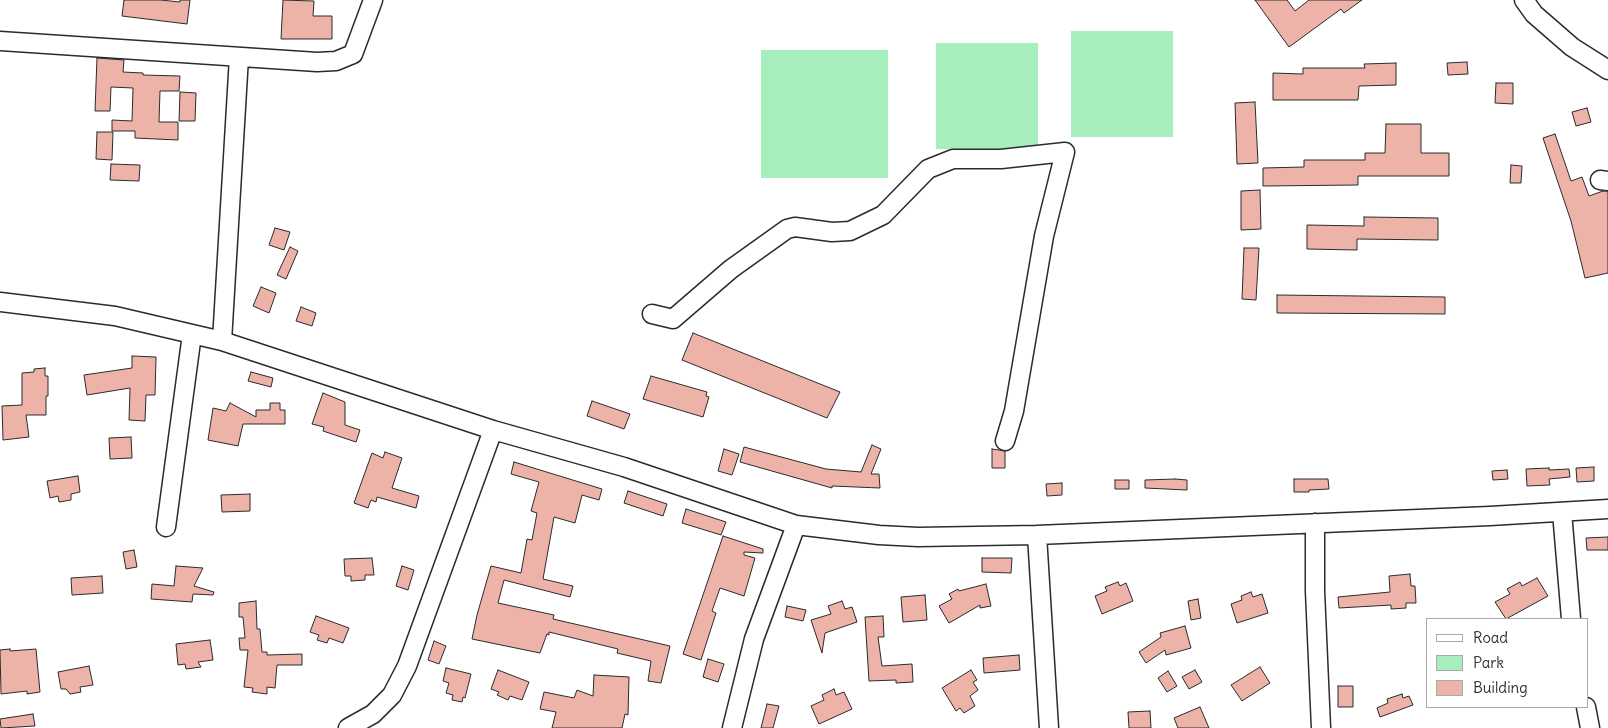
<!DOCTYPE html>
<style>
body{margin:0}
#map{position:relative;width:1608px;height:728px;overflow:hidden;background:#fff;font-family:Delius,sans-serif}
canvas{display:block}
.legend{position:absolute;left:1426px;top:618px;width:162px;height:90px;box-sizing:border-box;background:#fff;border:1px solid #aaa;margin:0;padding:6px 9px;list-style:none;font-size:15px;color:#2b2b2b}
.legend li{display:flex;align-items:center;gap:10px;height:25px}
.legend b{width:25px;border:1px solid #aaa}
</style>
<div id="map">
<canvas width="1608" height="728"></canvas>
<ul class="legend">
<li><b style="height:6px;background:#fff"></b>Road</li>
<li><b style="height:14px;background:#a6eebc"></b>Park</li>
<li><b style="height:14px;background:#edb3a8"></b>Building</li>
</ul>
</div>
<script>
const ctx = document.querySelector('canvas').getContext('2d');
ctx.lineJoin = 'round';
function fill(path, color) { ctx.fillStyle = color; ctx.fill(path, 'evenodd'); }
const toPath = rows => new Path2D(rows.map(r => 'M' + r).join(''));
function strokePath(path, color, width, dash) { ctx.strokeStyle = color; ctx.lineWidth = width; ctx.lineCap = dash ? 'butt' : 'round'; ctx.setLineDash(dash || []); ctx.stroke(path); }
const green = toPath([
 [1071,31,1173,31,1173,137,1071,137],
 [936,43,1038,43,1038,149,936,149],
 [761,50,888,50,888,178,761,178]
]);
const building = toPath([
 [124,0,161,0,180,2,180,0,190,0,187,24,122,16,124,0],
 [283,0,314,1,313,16,332,16,332,39,281,39,283,0],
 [1255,0,1287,0,1295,11,1309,0,1362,0,1344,13,1341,9,1289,47,1255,0],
 [97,58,124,60,123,72,143,73,143,75,180,76,179,91,160,91,159,122,178,122,178,140,135,138,135,131,112,131,112,120,132,121,133,88,111,87,110,111,95,111,97,58],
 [1467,62,1468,74,1448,75,1447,63,1467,62],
 [1396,63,1396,85,1359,86,1358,100,1273,100,1273,73,1303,74,1303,68,1365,68,1364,64,1396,63],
 [1496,83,1513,83,1513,104,1495,103,1496,83],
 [180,92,196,93,195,121,179,121,180,92],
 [1255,102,1258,163,1237,164,1235,103,1255,102],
 [1587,108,1591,122,1576,126,1572,112,1587,108],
 [1386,124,1421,124,1421,153,1449,153,1449,176,1358,176,1358,185,1263,186,1263,168,1304,167,1304,160,1365,160,1365,153,1385,153,1386,124],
 [97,132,113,132,112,160,96,159,97,132],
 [1555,134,1571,181,1582,177,1589,196,1603,191,1608,191,1608,273,1585,278,1571,221,1543,138,1555,134],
 [111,164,140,165,139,181,110,180,111,164],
 [1511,165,1522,166,1521,183,1510,183,1511,165],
 [1260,190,1261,229,1241,230,1241,191,1260,190],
 [1364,217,1438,218,1438,240,1357,239,1357,250,1307,249,1307,225,1364,226,1364,217],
 [275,228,290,232,284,250,269,245,275,228],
 [290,247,298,251,286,279,277,275,290,247],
 [1244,248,1259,248,1256,300,1242,299,1244,248],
 [261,287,276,293,269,313,253,306,261,287],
 [1277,295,1445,297,1445,314,1277,313,1277,295],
 [301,307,316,313,312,326,296,321,301,307],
 [693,333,840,392,827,418,682,360,693,333],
 [132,356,156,357,155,395,146,395,145,421,129,420,130,388,87,395,84,375,132,368,132,356],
 [45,368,45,376,48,376,48,396,46,396,46,415,26,415,29,437,3,440,2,406,22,405,22,373,34,372,34,369,45,368],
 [251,372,273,378,271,387,248,381,251,372],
 [651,376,707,392,706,396,709,397,703,417,643,399,651,376],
 [323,393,345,402,345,425,360,430,356,442,323,431,324,427,312,424,323,393],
 [592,401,630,414,624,429,587,416,592,401],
 [230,403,256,417,256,410,270,410,270,403,280,403,280,410,285,410,285,424,243,424,238,446,208,440,213,408,226,411,230,403],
 [131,437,132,458,110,459,109,438,131,437],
 [872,445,881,449,871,474,879,474,880,488,832,486,832,488,740,462,744,447,826,469,861,472,872,445],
 [724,449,739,454,732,475,718,471,724,449],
 [992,449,1005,451,1005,468,992,468,992,449],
 [385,452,402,458,392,488,419,496,416,508,377,497,376,502,371,500,368,508,354,503,372,453,383,458,385,452],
 [514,462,602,489,599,500,582,495,575,523,554,517,543,579,573,586,570,597,504,580,498,603,554,615,553,619,670,646,661,683,648,681,651,661,617,653,618,649,549,632,549,635,547,634,540,653,472,639,477,615,491,566,521,573,527,539,532,540,537,513,531,511,539,482,511,474,514,462],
 [1594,467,1594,481,1577,482,1576,468,1594,467],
 [1549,468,1549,470,1569,469,1570,477,1549,479,1550,485,1527,486,1526,469,1549,468],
 [1507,470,1508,479,1493,480,1492,471,1507,470],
 [78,476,80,492,71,494,71,500,59,502,58,496,50,498,47,481,78,476],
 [1175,479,1187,480,1187,490,1145,488,1145,480,1175,479],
 [1294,479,1328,479,1329,489,1309,490,1309,492,1294,492,1294,479],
 [1115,480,1129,480,1129,489,1115,489,1115,480],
 [1062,483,1062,495,1047,496,1046,484,1062,483],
 [628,491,667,504,663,516,624,503,628,491],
 [250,494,250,511,222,512,221,495,250,494],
 [686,509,726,522,721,535,682,523,686,509],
 [723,536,763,549,763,553,744,552,744,555,755,558,744,596,720,588,712,611,716,613,701,660,683,654,723,536],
 [1608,537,1608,550,1587,550,1586,538,1608,537],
 [134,550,137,567,126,569,123,552,134,550],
 [372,558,374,575,365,575,365,580,351,581,351,576,345,576,344,559,372,558],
 [982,558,1012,558,1011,573,982,572,982,558],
 [176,566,203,568,194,586,214,592,213,595,193,594,192,602,151,599,152,584,174,586,176,566],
 [402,566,414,570,408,590,396,586,402,566],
 [1410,574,1411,586,1415,586,1416,603,1406,603,1406,608,1391,609,1391,605,1339,608,1338,597,1390,592,1389,576,1410,574],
 [102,576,103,593,72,595,71,578,102,576],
 [1537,578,1548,596,1506,619,1495,602,1510,594,1507,589,1520,582,1522,586,1537,578],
 [1118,582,1120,586,1126,583,1133,601,1102,614,1095,596,1107,591,1105,587,1118,582],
 [986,584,991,606,980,608,980,605,949,623,939,606,952,599,949,594,958,589,959,591,986,584],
 [1251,592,1253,597,1262,594,1268,613,1237,623,1231,604,1242,600,1241,596,1251,592],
 [925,595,927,620,903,622,901,597,925,595],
 [1198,599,1201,618,1191,620,1188,601,1198,599],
 [256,601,257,629,260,629,262,652,267,652,267,655,302,654,302,665,277,665,275,688,267,687,267,694,252,692,253,688,244,687,248,650,240,650,239,638,245,638,243,617,239,617,239,603,256,601],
 [842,601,845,609,852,607,857,622,825,633,822,653,811,620,831,614,828,606,842,601],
 [787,606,806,610,803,621,785,617,787,606],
 [316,616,349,628,343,643,329,638,327,643,317,640,319,635,310,632,316,616],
 [883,616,884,637,878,637,882,666,912,664,913,682,896,683,896,680,869,681,865,617,883,616],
 [1185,626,1191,648,1166,655,1165,650,1146,663,1139,652,1161,637,1160,633,1185,626],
 [210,640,213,660,198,662,201,667,186,669,185,664,178,665,176,644,210,640],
 [434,641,446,646,439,664,428,660,434,641],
 [10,649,10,651,36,649,40,692,27,694,27,691,1,694,0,650,10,649],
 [1019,655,1020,670,984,673,983,658,1019,655],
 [708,659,724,664,718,682,703,677,708,659],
 [89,666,93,685,80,687,81,692,70,694,66,689,61,689,58,672,89,666],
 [1260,667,1270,683,1242,701,1231,685,1260,667],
 [446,668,471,674,465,698,463,697,462,702,452,700,453,695,446,693,449,683,443,681,446,668],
 [498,670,529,682,522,700,510,696,508,700,497,695,499,692,491,689,498,670],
 [971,670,977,680,973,682,978,690,970,696,975,706,964,713,960,708,956,711,942,688,971,670],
 [1195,670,1202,682,1189,689,1182,677,1195,670],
 [1168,671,1177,686,1167,692,1158,678,1168,671],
 [594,675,629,677,628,715,625,714,622,728,552,728,556,712,540,709,544,692,574,698,577,690,593,696,594,675],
 [1338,686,1353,686,1353,707,1338,707,1338,686],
 [834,689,836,695,844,692,852,709,819,724,811,706,824,700,822,695,834,689],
 [1402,694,1403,698,1409,696,1413,705,1380,717,1377,708,1388,703,1387,699,1402,694],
 [767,704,779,706,773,728,761,728,767,704],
 [1200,707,1209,728,1178,728,1174,718,1200,707],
 [1150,711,1151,728,1129,728,1128,712,1150,711],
 [33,714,35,726,1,728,0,719,33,714]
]);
const minor = toPath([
 [1524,0,1534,14,1572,47,1608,70],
 [0,41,317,62,336,61,353,54,373,0],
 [1600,180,1608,181],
 [0,302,115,316,222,341,493,430,624,467,796,525,879,535,918,537,1037,535,1490,516,1608,509],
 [652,314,673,319,731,269,787,229,795,227,832,232,850,231,883,215,928,169,953,159,1001,159,1065,152,1044,236,1014,411,1005,441],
 [222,341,239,57],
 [1562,512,1571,619],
 [1315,523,1315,591,1321,728],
 [166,527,192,334],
 [1037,535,1049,728],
 [1586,707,1590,728],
 [348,728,373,714,392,695,407,666,493,430],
 [732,728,754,639,796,525]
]);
fill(green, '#a6eebc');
fill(building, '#edb3a8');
strokePath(building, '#2b2b2b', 1);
strokePath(minor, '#2b2b2b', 21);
strokePath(minor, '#fff', 18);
</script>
